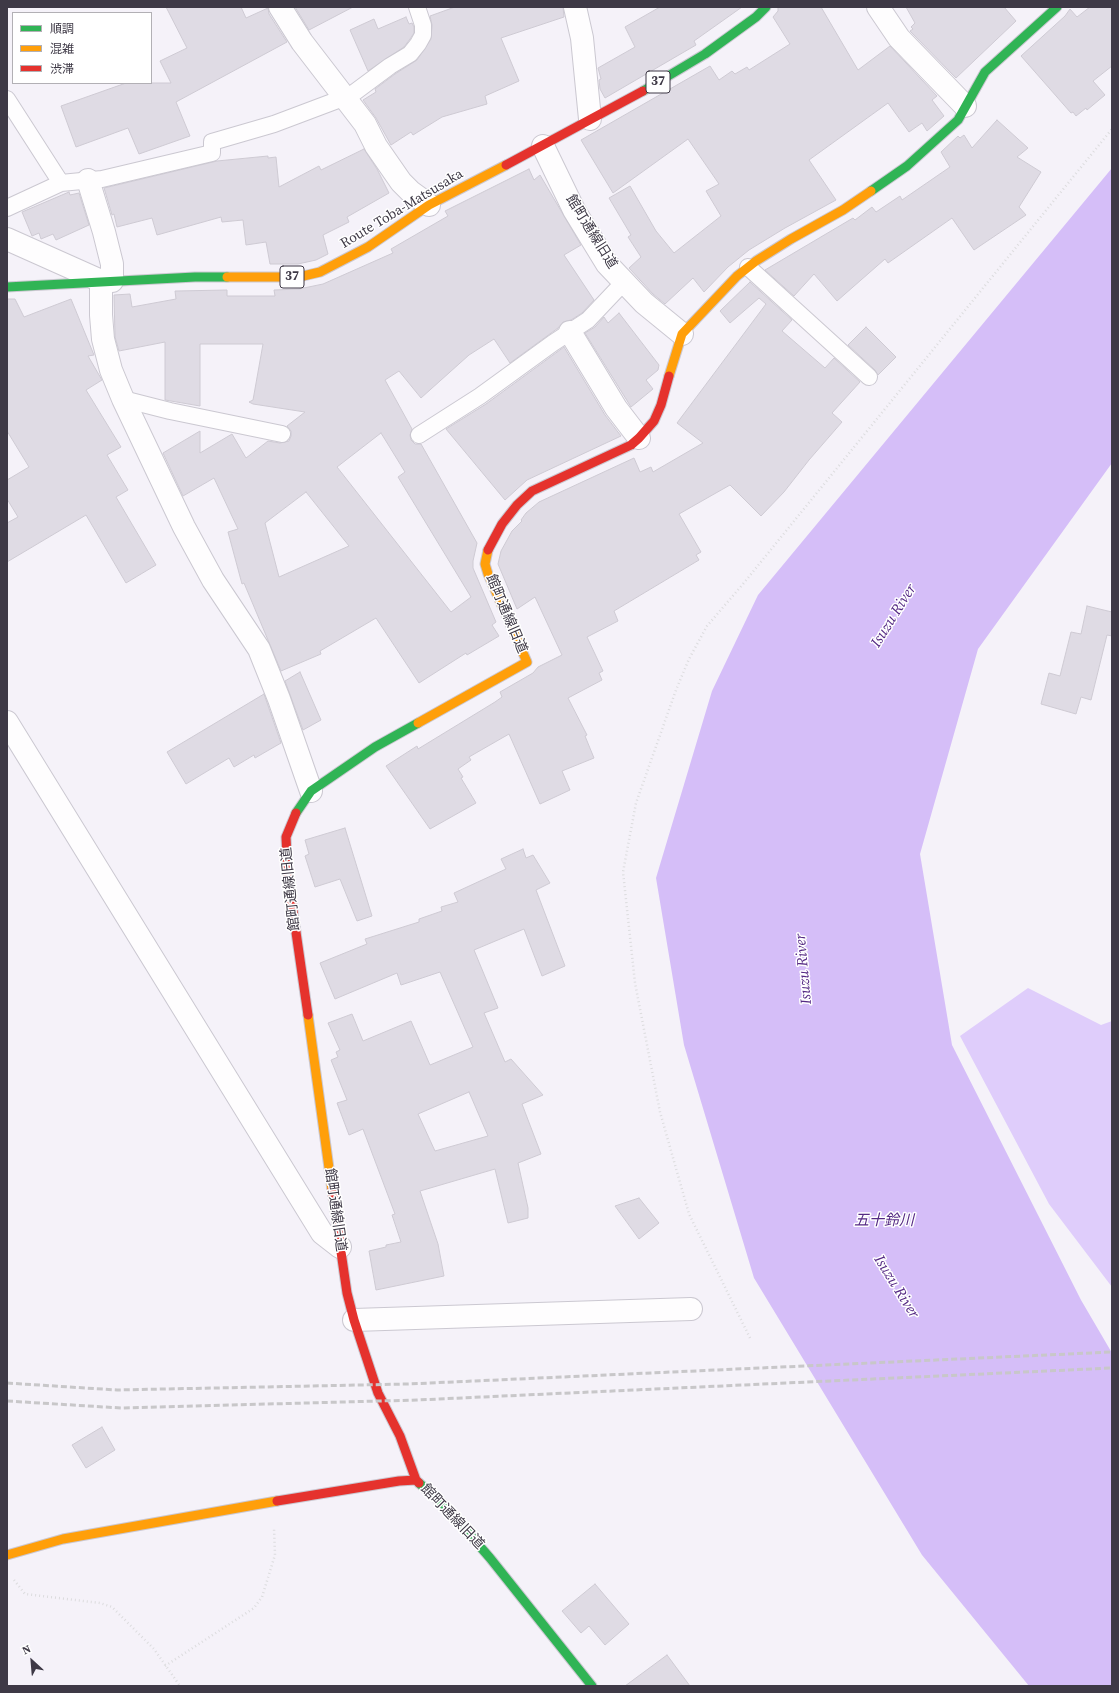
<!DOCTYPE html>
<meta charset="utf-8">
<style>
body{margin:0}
#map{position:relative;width:1119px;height:1693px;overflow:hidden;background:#f5f2f9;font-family:"Source Serif 4","Noto Sans JP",serif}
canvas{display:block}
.frame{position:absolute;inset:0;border:8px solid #3e3946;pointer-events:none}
.legend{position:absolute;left:12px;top:12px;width:140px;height:72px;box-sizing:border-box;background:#fff;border:1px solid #b2b0b5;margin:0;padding:5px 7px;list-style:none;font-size:12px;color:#3e3946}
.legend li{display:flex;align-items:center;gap:8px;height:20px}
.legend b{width:20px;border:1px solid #b2b0b5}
.north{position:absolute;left:12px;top:1641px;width:40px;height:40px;-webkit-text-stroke:3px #fff;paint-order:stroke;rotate:334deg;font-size:11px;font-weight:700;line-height:16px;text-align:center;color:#3e3946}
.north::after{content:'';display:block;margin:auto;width:14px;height:18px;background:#3e3946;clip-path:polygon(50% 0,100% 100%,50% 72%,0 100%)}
</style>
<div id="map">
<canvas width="1119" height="1693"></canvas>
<div class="frame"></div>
<ul class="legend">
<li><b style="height:5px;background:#30b455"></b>順調</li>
<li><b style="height:5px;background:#ff9f0a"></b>混雑</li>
<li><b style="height:5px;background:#e5322d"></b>渋滞</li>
</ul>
<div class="north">N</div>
</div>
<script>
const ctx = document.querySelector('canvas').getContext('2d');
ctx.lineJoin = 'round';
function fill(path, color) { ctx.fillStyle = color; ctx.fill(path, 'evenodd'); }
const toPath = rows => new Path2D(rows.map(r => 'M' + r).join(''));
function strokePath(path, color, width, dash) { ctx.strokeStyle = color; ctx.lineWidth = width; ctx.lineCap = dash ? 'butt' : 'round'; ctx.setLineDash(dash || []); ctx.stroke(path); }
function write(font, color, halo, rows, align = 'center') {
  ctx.font = font + ' "Source Serif 4","Noto Sans JP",serif'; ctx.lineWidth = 3; ctx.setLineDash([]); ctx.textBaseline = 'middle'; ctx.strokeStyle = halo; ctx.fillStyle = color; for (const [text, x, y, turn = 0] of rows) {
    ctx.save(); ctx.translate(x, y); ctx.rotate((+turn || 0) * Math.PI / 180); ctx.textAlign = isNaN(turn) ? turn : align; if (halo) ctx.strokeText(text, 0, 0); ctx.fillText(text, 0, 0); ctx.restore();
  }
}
const forest = toPath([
 [1028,988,1101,1025,1112,1021,1112,1287,1049,1204,960,1036]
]);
const water = toPath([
 [1112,168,1112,463,978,649,920,854,952,1045,1081,1300,1112,1353,1112,1686,1029,1686,922,1555,754,1278,684,1045,656,878,712,691,758,595]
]);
const building = toPath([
 [166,7,241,7,246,18,268,8,269,14,287,42,176,102,190,136,139,154,128,128,76,147,61,106,126,83,171,83,160,61,187,48,166,7],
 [295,7,353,7,309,30,295,7],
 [455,7,563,7,564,17,501,38,519,81,485,96,487,104,442,117,413,135,411,132,391,145,376,118,363,100,376,92,375,89,395,74,417,60,431,39,432,25,430,16,455,7],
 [660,7,742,7,694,41,696,45,605,98,600,89,599,80,601,79,598,68,635,47,625,27,660,7],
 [778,7,821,7,858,70,890,46,937,96,932,100,944,116,927,131,922,123,909,132,888,103,809,160,836,200,785,228,749,250,728,267,704,292,693,278,665,304,653,294,629,268,641,257,628,237,631,235,609,198,630,186,656,231,674,253,721,216,706,191,719,184,688,139,613,193,581,140,710,66,719,80,732,71,735,74,747,67,749,70,790,44,773,17,778,11,778,7],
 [906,7,1004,7,1016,21,956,78,910,31,913,29,911,27,915,23,906,7],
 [1090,7,1112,7,1112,66,1093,81,1105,95,1087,110,1086,108,1076,116,1073,112,1071,113,1021,56,1065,16,1070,9,1077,17,1090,7],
 [406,17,409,24,412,23,414,27,414,33,410,39,404,47,368,71,350,30,374,19,378,29,406,17],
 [997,120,1028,148,1017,157,1041,172,1019,207,1026,215,974,250,952,218,888,263,885,259,837,301,814,274,794,296,765,270,853,218,855,220,872,207,876,212,900,196,902,200,950,167,941,152,958,136,960,138,964,135,972,148,997,120],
 [364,149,377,169,389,193,347,217,349,222,323,235,328,254,316,260,298,264,270,264,266,242,246,245,243,220,222,222,221,217,157,235,152,218,117,227,114,214,112,215,104,188,217,161,268,156,268,158,276,157,279,187,319,166,321,170,364,149],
 [529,169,534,180,540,175,581,245,564,255,594,300,582,313,571,320,563,322,558,328,510,363,494,339,469,355,421,398,399,371,385,380,412,429,410,435,411,440,415,444,421,444,477,543,473,561,473,568,496,622,492,625,499,636,467,655,466,653,419,683,376,618,320,651,321,654,281,671,244,583,242,584,228,532,238,529,214,478,183,496,163,453,200,431,200,453,232,434,246,458,268,441,280,443,289,441,291,436,291,431,287,426,305,412,253,404,249,402,253,400,263,344,200,344,200,406,165,400,165,342,119,351,115,337,114,295,130,294,132,307,176,299,175,291,176,291,227,290,227,296,275,296,274,290,299,289,323,284,393,253,391,249,448,216,445,211,529,169],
 [381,433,405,472,398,477,471,597,451,612,337,467,381,433],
 [306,492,349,546,279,577,265,523,306,492],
 [69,192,70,195,79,193,89,225,56,240,53,234,41,239,39,233,32,236,22,212,69,192],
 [750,282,792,320,782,331,825,368,834,358,860,382,832,413,842,422,809,460,784,492,761,516,730,485,679,514,701,552,696,555,699,560,614,611,618,621,587,637,603,671,599,673,602,680,568,698,587,735,585,736,594,758,562,771,570,790,540,804,509,734,469,757,471,760,458,769,463,777,461,778,476,803,430,829,386,766,417,746,418,749,495,702,502,697,500,692,533,673,538,667,562,655,535,597,517,609,498,564,501,551,512,531,522,521,521,520,526,513,539,502,634,458,640,472,651,467,653,472,703,443,677,423,766,304,759,298,730,323,720,311,750,282],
 [7,299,15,299,24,317,71,299,94,355,88,356,102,380,86,390,121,447,107,455,128,490,116,497,156,565,126,583,86,515,7,562,7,523,18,517,7,499,7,480,29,467,7,431,7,299],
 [619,313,659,365,658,370,646,380,653,389,631,407,585,333,595,327,604,317,608,323,619,313],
 [866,327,896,357,878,375,875,370,848,345,866,327],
 [564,347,605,415,621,436,527,480,505,500,446,429,486,404,564,347],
 [1087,606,1112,612,1112,636,1107,635,1091,700,1081,697,1076,714,1041,704,1049,673,1060,676,1071,632,1081,634,1087,606],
 [300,672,321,720,303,730,285,681,300,672],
 [264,694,281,743,255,758,254,755,234,767,229,758,186,784,167,752,264,694],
 [345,828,372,916,357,921,340,879,315,887,305,856,309,854,305,840,345,828],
 [523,849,526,858,533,855,550,883,536,890,565,966,542,976,524,929,474,950,498,1008,484,1013,505,1062,511,1059,543,1095,522,1104,541,1154,518,1163,528,1208,528,1218,508,1223,495,1169,420,1191,438,1244,444,1276,376,1290,369,1251,386,1247,386,1245,401,1242,392,1215,395,1214,363,1129,349,1135,337,1103,347,1100,331,1060,338,1057,336,1052,340,1050,328,1023,352,1014,363,1041,411,1021,430,1065,473,1047,440,972,401,985,397,973,335,999,320,963,367,944,365,939,419,922,419,919,442,911,441,907,458,902,454,893,506,869,501,859,523,849],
 [469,1092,488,1136,435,1151,418,1114,469,1092],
 [639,1198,659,1223,639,1239,615,1206,639,1198],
 [102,1427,115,1450,86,1468,72,1445,102,1427],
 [595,1584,629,1624,605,1645,589,1626,581,1633,562,1611,595,1584],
 [667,1655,690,1686,625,1686,667,1655]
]);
const path = toPath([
 [750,1338,689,1214,660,1112,635,983,623,872,636,803,676,690,689,659,707,626,743,584,1112,129],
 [14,1580,25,1594,100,1603,112,1607,154,1649,180,1686],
 [165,1666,254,1608,262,1597,275,1555,274,1528]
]);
const lane = toPath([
 [7,99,61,183],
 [7,208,61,183,102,179,212,153,212,142,274,124,351,95,390,66,410,54,418,44,423,35,423,25,417,7],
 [748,267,869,377],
 [123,399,170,411,282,434],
 [419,435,480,396,553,343,588,320,624,282]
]);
const street = toPath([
 [280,7,302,42,365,124,376,146,401,182,411,192,429,205],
 [575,7,582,38,590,119],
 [878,7,899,38,965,106],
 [543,146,574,210,607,264,644,303,682,334],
 [88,180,104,232,112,264,112,281],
 [7,239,101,281,101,315,103,339,111,370,123,399,184,527,213,580,259,649,279,699,311,791],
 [570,332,616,408,639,438],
 [7,722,322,1233,340,1247],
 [354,1320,691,1309]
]);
const fast = toPath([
 [643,91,705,54,756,17,766,7],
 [871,191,907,166,958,120,985,72,1057,7],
 [7,287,195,277,227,277],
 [296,813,311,791,375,747,418,723],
 [419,1483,443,1504,490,1558,592,1686]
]);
const slow = toPath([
 [227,277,299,277,320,272,368,247,429,205,506,165],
 [669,376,682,334,737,276,756,261,791,239,843,210,871,191],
 [418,723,527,662,488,574,485,564,488,550],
 [308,1015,332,1190],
 [7,1555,63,1539,277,1501]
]);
const jam = toPath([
 [506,165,643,91],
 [488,550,502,524,517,505,532,491,631,445,639,438,654,421,661,405,669,376],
 [296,813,286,837,288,877,308,1015],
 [332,1190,347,1293,354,1320,378,1393,400,1436,416,1480,419,1483],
 [277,1501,399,1481,416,1480]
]);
const rail = toPath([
 [7,1383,117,1390,408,1384,1112,1352],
 [7,1401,121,1408,417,1400,1112,1368]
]);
const shields = [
 [658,82,24],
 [292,277,24]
];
const shieldNames = [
 ["37",658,82],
 ["37",292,277]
];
const streetNames = [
 ["Route Toba-Matsusaka",402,209,-31],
 ["館町通線旧道",591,232,58],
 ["館町通線旧道",506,614,67],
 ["館町通線旧道",291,889,-96],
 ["館町通線旧道",335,1210,82],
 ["館町通線旧道",452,1517,46]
];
const waterNames = [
 ["Isuzu River",894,616,-58],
 ["Isuzu River",804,969,-95],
 ["五十鈴川",884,1221],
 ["Isuzu River",896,1287,58]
];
fill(forest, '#dfcdfb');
fill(water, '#d5bef8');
fill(building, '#dfdbe4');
strokePath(building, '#cecad3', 1);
strokePath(lane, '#cbc8d1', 18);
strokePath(street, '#cbc8d1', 24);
strokePath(fast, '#cbc8d1', 11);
strokePath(slow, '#cbc8d1', 11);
strokePath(jam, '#cbc8d1', 11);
strokePath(path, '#dcdcde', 2.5, [1, 3]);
strokePath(lane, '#fefdfe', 16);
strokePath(street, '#fefdfe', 22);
strokePath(fast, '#30b455', 9);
strokePath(slow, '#ff9f0a', 9);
strokePath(jam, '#e5322d', 9);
strokePath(rail, '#c8c7c9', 3, [6, 3]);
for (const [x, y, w] of shields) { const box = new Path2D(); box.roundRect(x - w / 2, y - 11, w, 22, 3); ctx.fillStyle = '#fff'; ctx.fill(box); strokePath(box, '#3e3946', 1); }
write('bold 13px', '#3e3946', null, shieldNames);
write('14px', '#3e3946', '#fff', streetNames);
write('italic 15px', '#552a84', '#fff', waterNames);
</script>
